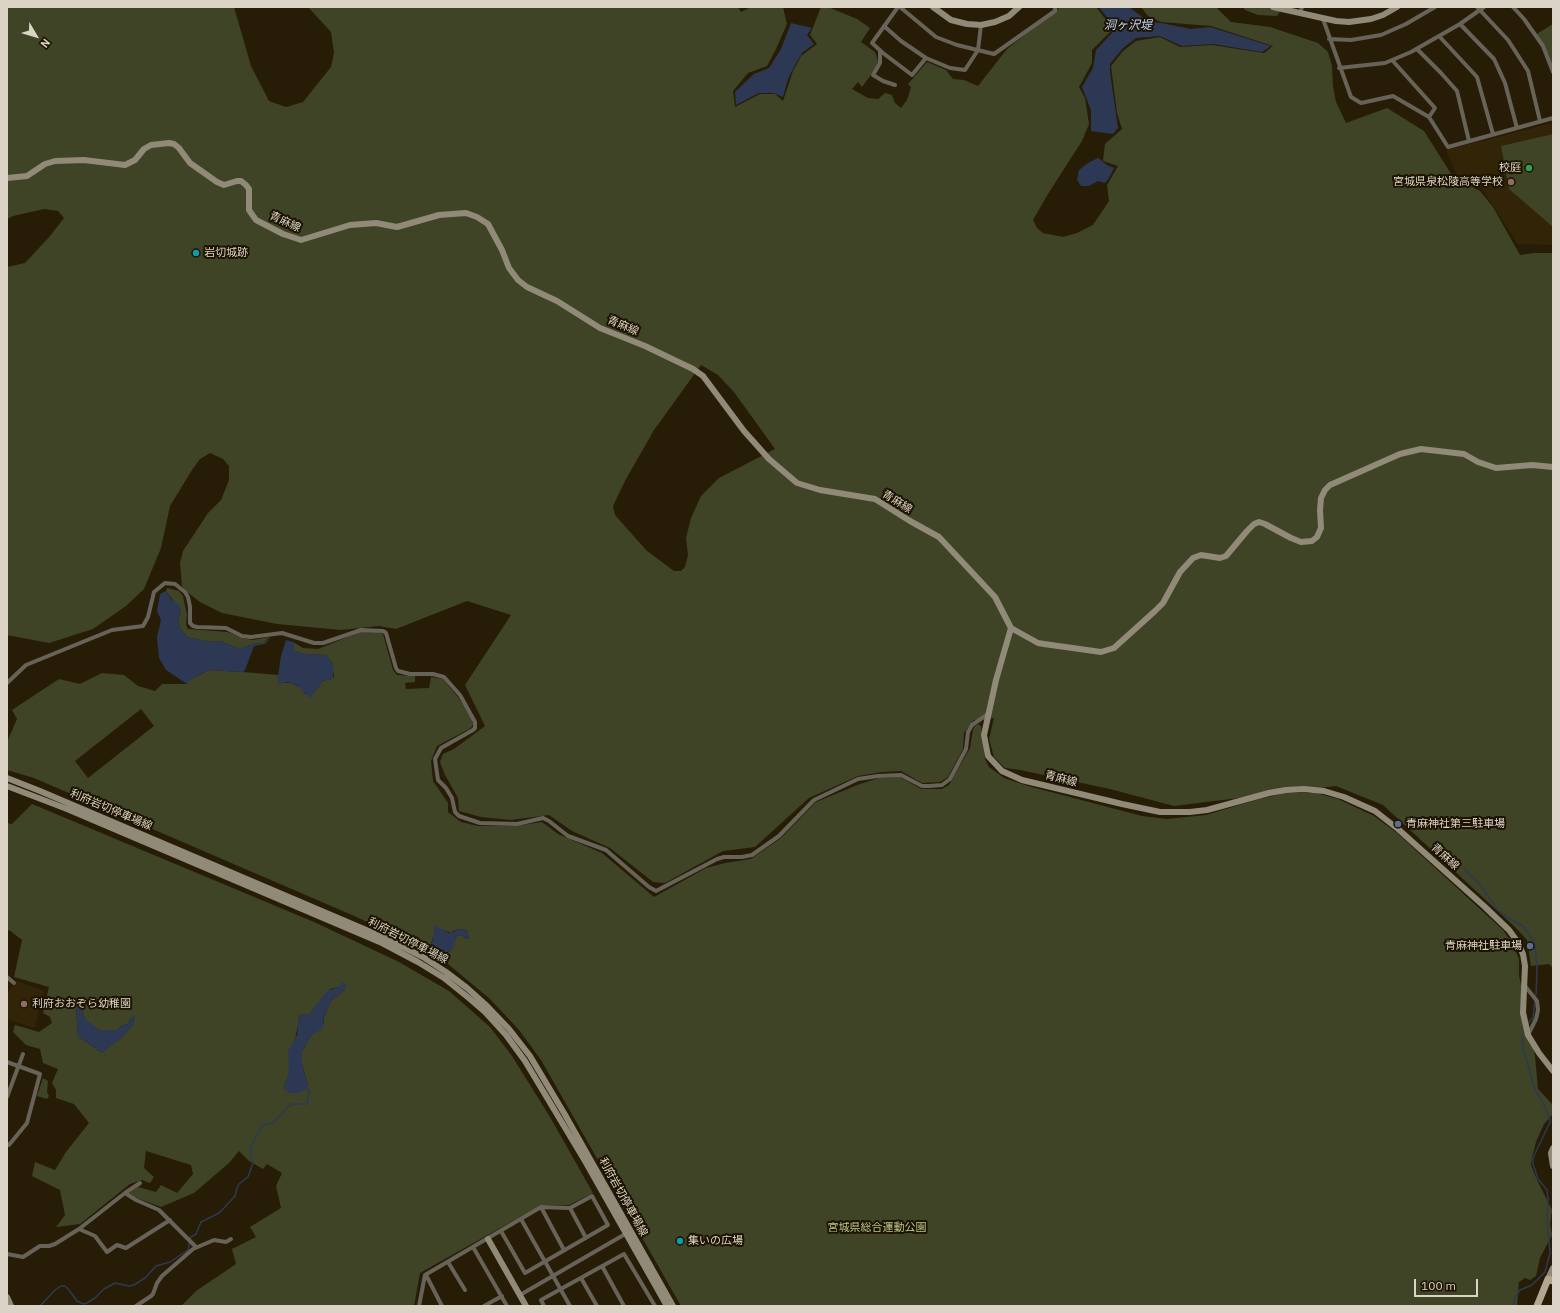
<!DOCTYPE html>
<meta charset="utf-8">
<style>
body{margin:0}
#map{position:relative;width:1560px;height:1313px;overflow:hidden;background:#271d07;font-family:"IBM Plex Sans",sans-serif}
canvas{display:block}
.frame{position:absolute;inset:0;border:8px solid #dad3c6;pointer-events:none}
.north{position:absolute;left:16px;top:16px;width:40px;height:40px;-webkit-text-stroke:3px #1d1301;paint-order:stroke;rotate:128deg;font-size:11px;font-weight:700;line-height:16px;text-align:center;color:#dad3c6}
.north::after{content:'';display:block;margin:auto;width:14px;height:18px;background:#dad3c6;clip-path:polygon(50% 0,100% 100%,50% 72%,0 100%)}
.scale{position:absolute;left:1414px;top:1279px;width:64px;height:18px;box-sizing:border-box;border:2px solid #dad3c6;border-top:0;padding-left:5px;font-size:12px;line-height:14px;white-space:nowrap;color:#dad3c6;-webkit-text-stroke:3px #1d1301;paint-order:stroke}
</style>
<div id="map">
<canvas width="1560" height="1313"></canvas>
<div class="frame"></div>
<div class="north">N</div>
<div class="scale">100 m</div>
</div>
<script>
const ctx = document.querySelector('canvas').getContext('2d');
ctx.lineJoin = 'round';
function fill(path, color) { ctx.fillStyle = color; ctx.fill(path, 'evenodd'); }
const toPath = rows => new Path2D(rows.map(r => 'M' + r).join(''));
function strokePath(path, color, width, dash) { ctx.strokeStyle = color; ctx.lineWidth = width; ctx.lineCap = dash ? 'butt' : 'round'; ctx.setLineDash(dash || []); ctx.stroke(path); }
function write(font, color, halo, rows, align = 'center') {
  ctx.font = font + ' "IBM Plex Sans","Noto Sans JP",sans-serif'; ctx.lineWidth = 4; ctx.setLineDash([]); ctx.textBaseline = 'middle'; ctx.strokeStyle = halo; ctx.fillStyle = color; for (const [text, x, y, turn = 0] of rows) {
    ctx.save(); ctx.translate(x, y); ctx.rotate((+turn || 0) * Math.PI / 180); ctx.textAlign = isNaN(turn) ? turn : align; if (halo) ctx.strokeText(text, 0, 0); ctx.fillText(text, 0, 0); ctx.restore();
  }
}
const built = toPath([
 [1553,123,1553,245,1518,244,1481,187,1458,178,1446,150],
 [17,981,44,991,35,1028,9,1020,7,1014,7,993]
]);
const green = toPath([
 [7,7,234,7,251,66,269,101,286,107,303,102,331,67,334,53,331,32,308,7,738,7,741,12,751,7,783,7,787,24,775,51,767,66,748,73,733,91,735,107,760,94,775,94,783,101,793,71,801,56,817,44,810,35,821,7,828,7,857,19,870,28,861,42,875,52,878,61,876,68,862,87,858,82,852,89,868,98,878,99,885,93,892,95,895,103,901,108,907,100,911,87,908,84,927,62,946,70,953,79,964,80,978,86,1007,49,1059,8,1096,7,1110,25,1111,31,1092,50,1092,63,1079,87,1085,98,1089,124,1082,141,1048,194,1033,220,1037,228,1043,233,1063,237,1077,233,1093,225,1109,201,1107,185,1118,166,1103,161,1105,144,1122,129,1117,113,1111,66,1123,51,1136,41,1160,37,1180,47,1212,45,1264,53,1273,46,1211,26,1161,22,1148,16,1141,7,1216,7,1231,22,1270,27,1318,43,1328,52,1332,66,1333,87,1336,102,1346,123,1387,108,1424,131,1453,177,1480,191,1493,207,1520,255,1534,253,1553,253,1553,968,1549,964,1531,966,1527,940,1515,927,1383,805,1336,786,1174,806,1110,789,1020,770,1005,768,994,757,989,739,994,718,974,720,964,733,963,749,948,777,940,782,922,783,901,771,882,772,858,776,809,798,755,847,723,851,665,883,653,882,610,848,572,831,549,815,511,820,481,817,459,811,458,798,445,775,440,762,443,754,454,749,485,726,465,685,511,615,467,601,396,629,379,626,341,630,277,624,222,613,200,602,187,592,182,586,180,563,183,551,208,513,221,500,229,480,229,466,223,459,210,453,200,459,192,470,170,506,161,548,144,589,126,606,93,629,49,643,7,635,7,267,25,263,50,236,64,218,58,211,44,209,13,216,7,219],
 [701,365,718,375,734,392,775,449,719,478,701,496,691,518,686,538,688,555,685,567,681,571,674,571,646,550,615,515,613,506,626,479,654,430],
 [1243,7,1273,7,1282,9,1277,16,1258,15,1245,10],
 [1553,24,1553,64,1551,64,1535,35],
 [1553,134,1553,227,1509,189,1501,146],
 [167,588,179,591,183,596,187,615,186,625,188,629,228,632,242,638,253,640,270,637,262,644,254,643,243,648,237,648,220,641,211,642,187,637,180,628,178,619,181,611,166,591],
 [360,632,378,632,383,634,393,670,397,675,415,676,415,682,405,683,406,689,429,688,431,677,443,679,458,697,472,719,473,724,471,728,437,746,431,761,433,781,448,803,448,812,461,822,478,826,515,826,542,822,558,834,602,853,654,897,706,868,725,863,751,859,781,838,816,802,860,784,879,778,900,777,921,789,942,789,949,785,970,748,973,730,974,727,978,724,981,726,985,759,989,767,1004,778,1028,786,1142,816,1167,819,1206,815,1256,800,1285,793,1316,793,1338,799,1374,816,1397,833,1503,930,1512,943,1519,959,1519,975,1535,1056,1538,1089,1553,1105,1553,1114,1544,1124,1536,1142,1532,1158,1531,1165,1537,1180,1552,1210,1550,1224,1552,1235,1540,1258,1536,1276,1530,1280,1525,1278,1519,1282,1517,1306,681,1306,541,1060,519,1030,490,999,448,964,401,938,352,915,34,778,7,770,7,742,17,719,12,710,59,679,80,684,102,673,124,675,138,686,155,691,162,684,187,684,188,681,209,670,243,672,278,675,278,683,291,683,301,688,305,694,312,695,323,681,331,679,334,677,332,662,326,655,306,654,297,652,294,650,293,642,303,648,318,649],
 [141,709,154,726,88,778,75,761],
 [457,929,467,930,468,933,467,939,462,935,457,936,451,950,445,954,431,944,433,937,444,930,451,933],
 [32,804,314,922,399,962,449,991,490,1027,512,1056,550,1117,593,1193,569,1205,541,1205,420,1273,414,1306,181,1306,196,1291,236,1264,232,1249,256,1237,250,1227,281,1208,276,1186,282,1173,267,1164,263,1169,249,1161,239,1151,229,1163,194,1193,161,1207,137,1198,129,1193,138,1187,156,1192,161,1185,177,1193,193,1174,191,1165,146,1151,144,1168,154,1177,150,1183,142,1180,130,1184,80,1224,56,1227,65,1215,60,1190,32,1176,35,1162,55,1170,66,1152,89,1123,74,1104,56,1098,56,1090,52,1083,58,1069,43,1063,40,1049,26,1045,13,1032,15,1025,39,1032,52,1023,50,1017,43,1013,49,987,14,977,22,940,9,930,7,931,7,823,12,824],
 [338,987,345,989,330,1002,324,1017,324,1023,312,1035,302,1051,302,1064,308,1086,284,1086,289,1074,290,1063,298,1025,299,1016,302,1014,307,1015,310,1013,330,989],
 [74,1002,80,1003,85,1019,95,1028,102,1031,117,1030,121,1026,128,1024,131,1018,135,1017,132,1026,120,1039,111,1045,102,1053,78,1036,76,1007],
 [43,1078,48,1081,47,1092,49,1096,47,1099,37,1096]
]);
const water = toPath([
 [1099,7,1129,7,1149,22,1161,23,1191,29,1210,27,1271,46,1262,52,1213,44,1182,46,1160,36,1136,38,1123,48,1110,64,1110,72,1118,128,1113,134,1091,131,1091,110,1082,87,1093,68,1096,50,1112,33,1113,25],
 [791,23,812,28,807,35,814,44,802,53,795,65,788,79,783,97,773,93,759,93,736,105,735,92,754,74,769,68,781,49],
 [1098,158,1107,165,1114,168,1109,178,1105,183,1098,181,1089,186,1081,186,1077,180,1079,170,1088,163],
 [166,591,171,599,180,606,181,611,178,619,180,628,187,637,211,642,220,641,237,648,243,648,254,643,262,644,271,638,265,644,254,646,245,670,243,672,209,670,188,681,189,683,187,684,166,670,159,658,157,637,161,620,157,611,160,594],
 [286,640,293,642,294,649,297,652,306,654,325,655,328,657,333,664,333,678,323,681,310,698,309,698,302,690,296,685,287,682,280,684,277,683,281,656],
 [435,925,449,933,454,932,457,929,467,930,470,938,468,939,462,935,457,936,452,949,446,953,443,958,429,949,429,945,432,943],
 [343,982,346,985,345,989,330,1002,324,1016,323,1028,312,1035,302,1051,302,1064,308,1086,306,1089,300,1093,291,1093,288,1092,284,1089,284,1086,289,1074,288,1051,297,1035,299,1016,302,1014,307,1015,310,1013,327,991,338,987],
 [76,1000,80,1003,85,1019,99,1030,117,1030,121,1026,128,1024,133,1015,135,1017,132,1026,120,1039,102,1053,78,1036,76,1007,74,1002]
]);
const stream = toPath([
 [1465,869,1480,885,1498,910,1507,917,1523,926,1533,940,1535,945,1537,969,1536,995],
 [1528,1023,1533,1018,1535,1000],
 [40,1306,55,1290,61,1286,65,1286,69,1290,77,1301,81,1303,85,1304,95,1298,104,1289,115,1283,129,1286,134,1285,145,1278,156,1266,170,1262,188,1250,189,1246,189,1241,191,1237,196,1234,201,1222,219,1213,224,1208,235,1196,237,1188,239,1184,248,1177,253,1163,250,1156,252,1144,261,1127,266,1124,273,1123,291,1104,307,1104,309,1091,306,1087],
 [1513,1306,1515,1298,1520,1290,1532,1285,1545,1272,1550,1253,1547,1217,1548,1199,1547,1190,1538,1179,1533,1164,1533,1158,1550,1122,1550,1119,1542,1101,1535,1090,1523,1048,1522,1035]
]);
const street = toPath([
 [898,7,872,43,883,53,912,75,926,58],
 [900,7,936,37,957,45,994,54,1055,11,1055,7],
 [1477,7,1508,40,1528,71,1540,121],
 [1513,7,1524,19,1543,46,1553,72],
 [1300,13,1302,7],
 [1323,19,1351,97,1361,103,1393,96,1429,117,1448,147,1553,118],
 [1460,24,1494,59,1505,83,1517,128],
 [884,26,901,41,926,58,950,68,965,70,978,50,981,25],
 [1439,36,1477,77,1493,134],
 [1329,39,1351,40,1381,35,1406,24,1435,7],
 [1417,49,1441,73,1457,91,1469,141],
 [880,50,880,63,873,75,883,81,895,85],
 [1392,60,1435,108,1429,117],
 [1339,68,1385,63,1411,52,1460,24,1484,7],
 [7,683,26,665,112,630,143,626,148,617,154,592,165,583,175,584,185,592,188,597,190,607,190,623,193,626,197,627,226,628,242,636,251,637,282,633,314,643,323,643,361,630,383,631,386,633,396,668,398,671,410,674,433,674,444,677,460,695,475,722,475,728,473,730,441,748,435,759,438,780,446,788,452,798,455,812,459,816,480,823,517,824,543,818,549,821,568,836,606,850,649,887,656,891,717,859,724,857,742,857,752,855,779,836,814,800,858,779,878,776,901,775,922,786,929,786,942,785,950,779,966,749,968,732,972,725,988,714],
 [7,977,14,983],
 [1525,986,1537,1001,1538,1010,1536,1019,1528,1035],
 [7,1062,40,1074,27,1123,9,1145,7,1144],
 [7,1097,23,1054],
 [125,1193,136,1200,159,1210,196,1247],
 [541,1207,564,1250],
 [570,1208,586,1238],
 [521,1219,570,1306],
 [79,1229,125,1193,140,1183],
 [473,1247,507,1306],
 [7,1254,23,1257,40,1246,49,1246,55,1244,79,1229,95,1236,107,1252,117,1245,126,1248,170,1220],
 [448,1262,465,1290],
 [602,1266,624,1306],
 [426,1275,442,1306],
 [581,1278,597,1306],
 [520,1295,627,1233],
 [136,1306,151,1296,153,1294,157,1283,162,1276,193,1249,214,1240,226,1242,231,1239],
 [419,1306,425,1275,541,1207,570,1208,592,1196,608,1225,525,1273,501,1231],
 [484,1306,502,1296],
 [544,1306,541,1300,624,1254,655,1306]
]);
const secondary = toPath([
 [933,7,951,20,967,24,981,25,995,22,1009,16,1019,7],
 [1273,7,1336,21,1349,22,1371,19,1383,15,1397,7],
 [7,178,27,176,45,164,55,161,84,160,125,165,135,160,144,149,151,145,169,143,174,144,179,148,190,163,217,182,224,185,237,181,241,181,246,185,249,189,249,210,256,220,283,234,301,240,350,225,376,223,397,227,439,215,466,213,477,217,488,224,502,250,509,268,518,280,527,287,557,301,600,328,645,346,693,369,703,376,744,431,769,459,797,483,820,490,875,499,910,521,939,537,995,597,1011,628,996,680,984,735,988,756,1002,771,1022,780,1122,804,1160,812,1190,812,1207,810,1269,793,1286,790,1304,789,1324,791,1344,797,1375,811,1398,829,1485,907,1509,930,1517,941,1523,954,1525,966,1523,1013,1528,1035,1539,1053,1553,1071],
 [1011,628,1038,643,1044,644,1101,652,1114,648,1155,611,1163,603,1180,572,1193,558,1201,555,1220,558,1226,556,1247,531,1254,524,1259,522,1265,524,1291,538,1301,542,1312,541,1317,537,1321,528,1320,510,1321,498,1325,490,1330,485,1400,454,1421,449,1464,454,1478,462,1496,468,1532,465,1553,467],
 [7,778,40,791,385,938,423,957,446,972,467,988,487,1006,509,1029,530,1056,564,1113,673,1306],
 [7,786,67,809,382,943,418,962,444,978,470,999,485,1012,506,1035,525,1061,585,1161,667,1306],
 [1553,1148,1551,1153,1553,1166],
 [488,1239,526,1306],
 [1548,1279,1553,1268],
 [7,1297,11,1306]
]);
const primary = toPath([
 [1537,1306,1548,1279,1553,1281]
]);
const markers = [
 [1529,168,4,"#2e9e5b"],
 [1511,182,4,"#8d6e63"],
 [196,253,4,"#0f9aa8"],
 [1398,824,4,"#5c6f8a"],
 [1530,946,4,"#5c6f8a"],
 [24,1004,4,"#8d6e63"],
 [680,1241,4,"#0f9aa8"]
];
const poiNames = [
 ["校庭",1521,168,"right"],
 ["宮城県泉松陵高等学校",1503,182,"right"],
 ["岩切城跡",204,253],
 ["青麻神社第三駐車場",1406,824],
 ["青麻神社駐車場",1522,946,"right"],
 ["利府おおぞら幼稚園",32,1004],
 ["集いの広場",688,1241]
];
const streetNames = [
 ["青麻線",285,222,24],
 ["青麻線",623,326,23],
 ["青麻線",897,502,32],
 ["青麻線",1061,779,14],
 ["利府岩切停車場線",111,810,23],
 ["青麻線",1445,857,42],
 ["利府岩切停車場線",408,941,27],
 ["利府岩切停車場線",623,1197,61]
];
const parkNames = [
 ["宮城県総合運動公園",877,1228]
];
const waterNames = [
 ["洞ヶ沢堤",1128,26]
];
fill(built, '#322507');
fill(green, '#3e4425');
fill(water, '#2d3954');
strokePath(stream, '#2d3954', 1.5);
strokePath(street, '#676358', 4);
strokePath(secondary, '#918a79', 6);
strokePath(primary, '#b2a892', 7);
for (const [x, y, r, color] of markers) { const dot = new Path2D(); dot.arc(x, y, r, 0, 2 * Math.PI); ctx.fillStyle = color; ctx.fill(dot); strokePath(dot, '#1d1301', 1.5); }
write('11px', '#dad3c6', '#1d1301', poiNames, 'left');
write('11px', '#dad3c6', '#1d1301', streetNames);
write('11px', '#bbc68b', '#1d1301', parkNames);
write('italic 12px', '#bcd1fb', '#1d1301', waterNames);
</script>
